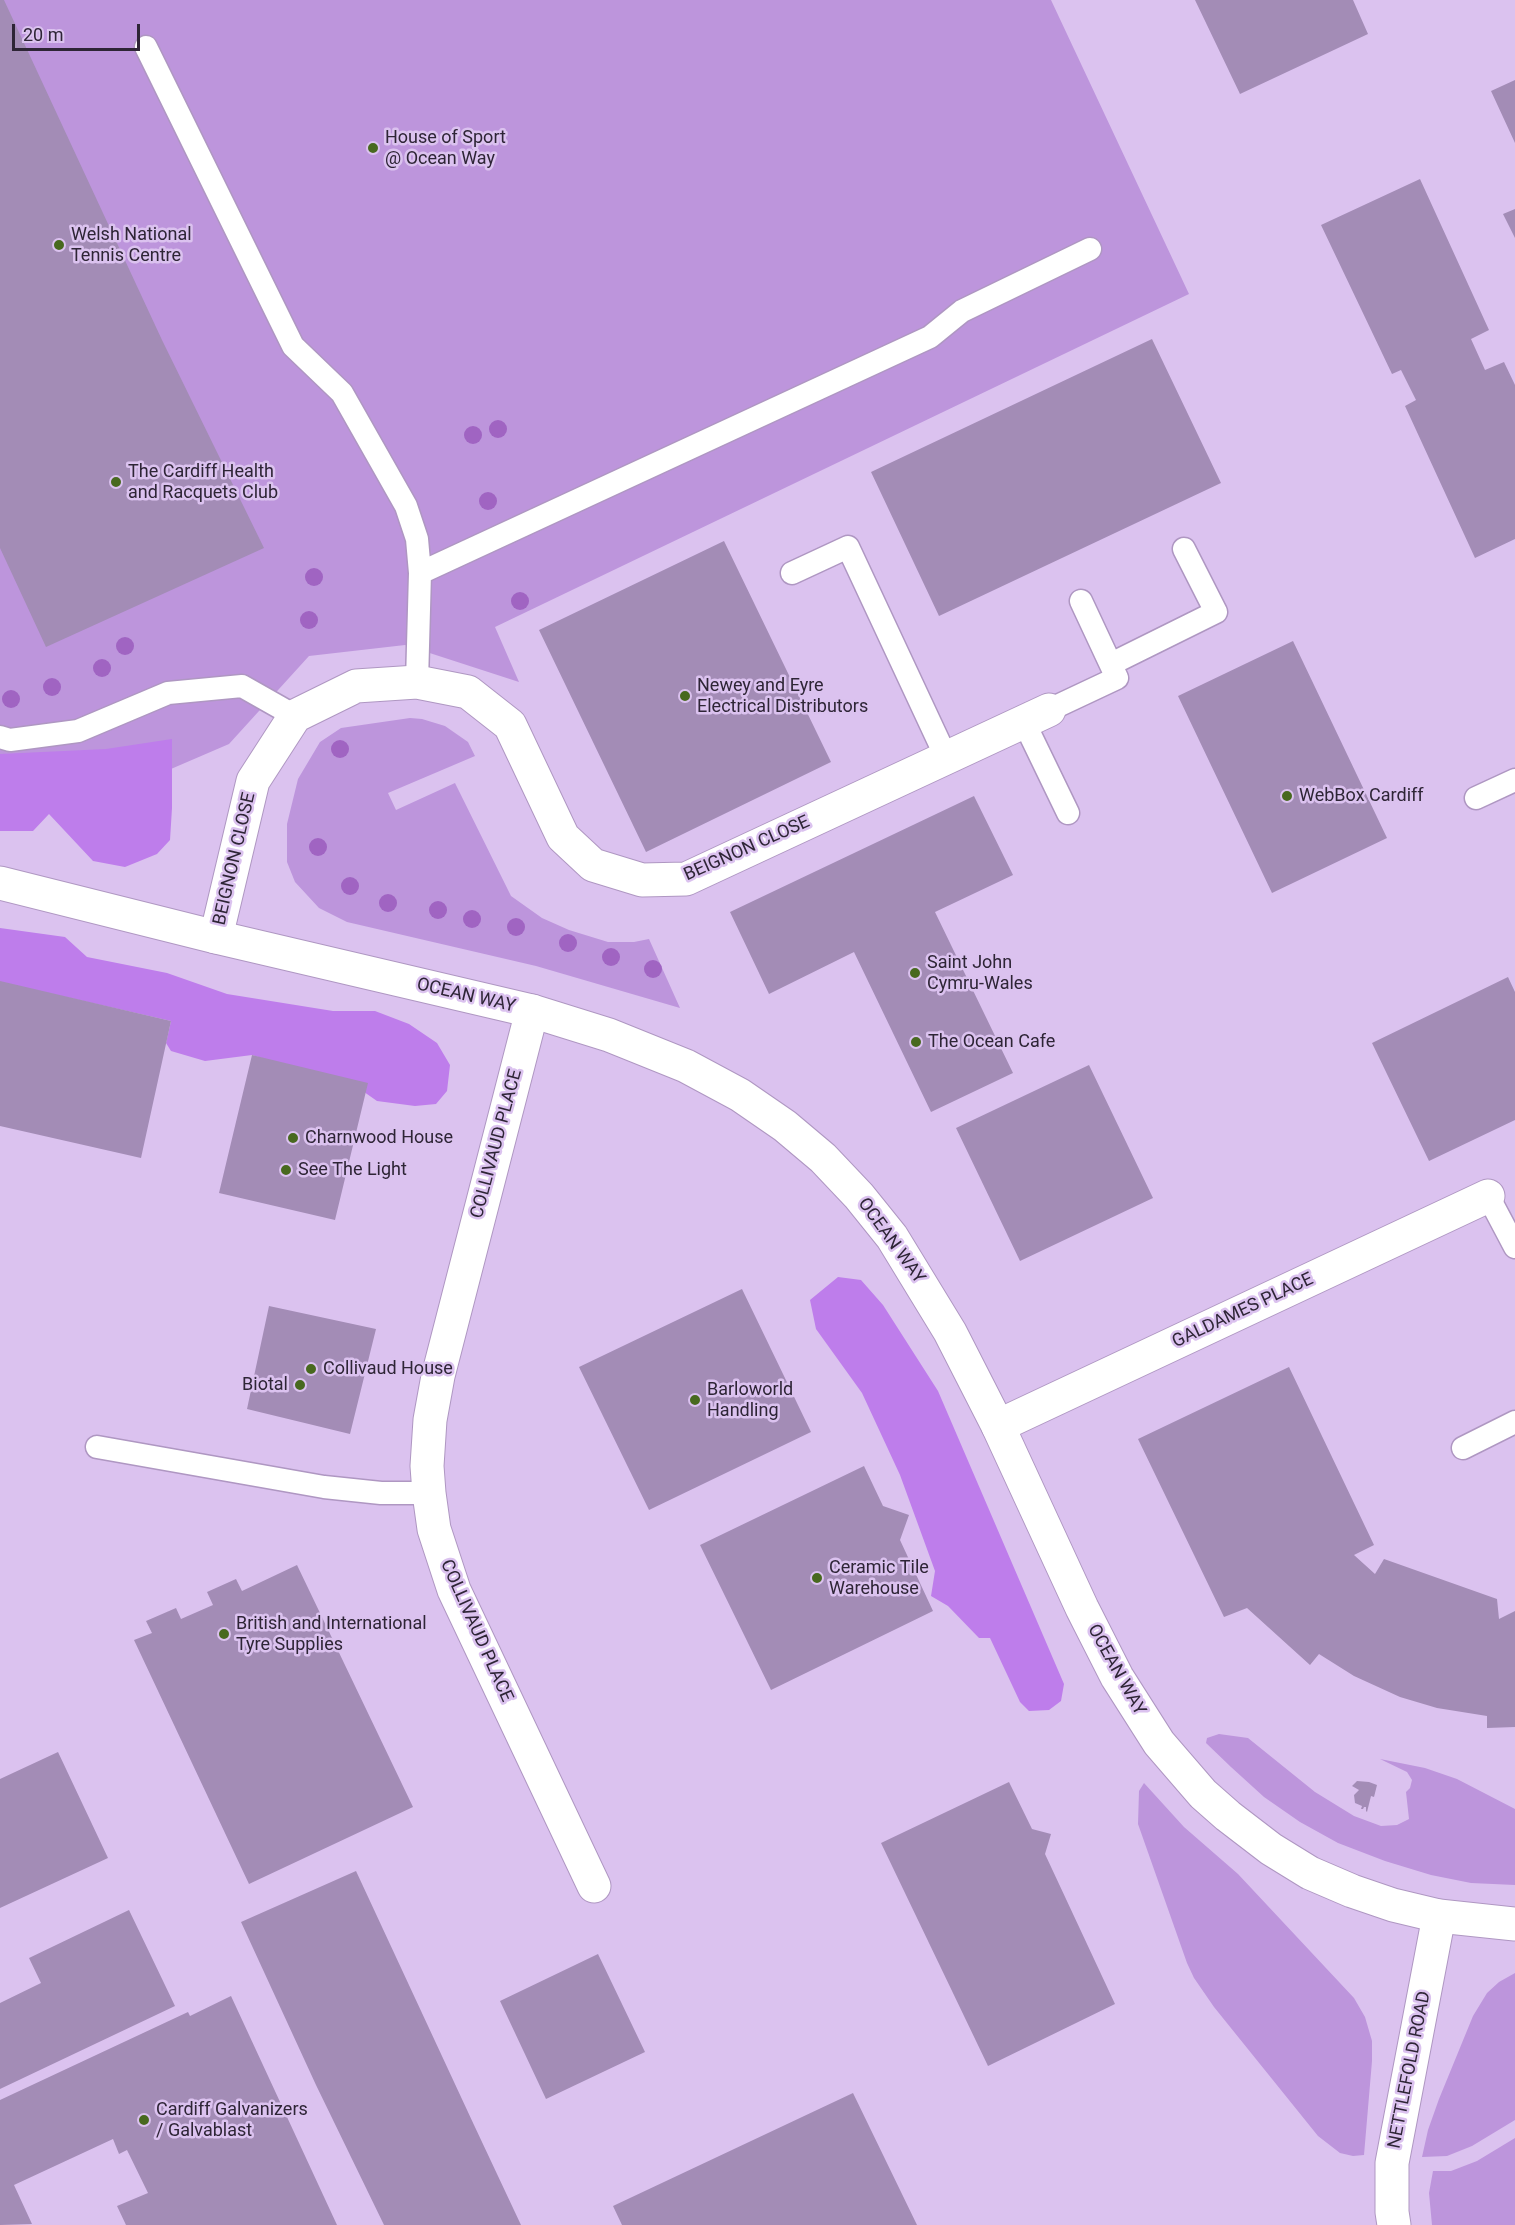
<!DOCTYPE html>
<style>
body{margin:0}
#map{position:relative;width:1515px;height:2225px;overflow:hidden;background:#dbc2ef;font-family:Roboto,sans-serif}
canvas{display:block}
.scale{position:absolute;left:12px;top:24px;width:128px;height:27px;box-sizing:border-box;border:3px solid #2e2536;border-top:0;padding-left:8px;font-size:18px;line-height:21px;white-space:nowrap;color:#2e2536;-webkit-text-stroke:4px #dbc2ef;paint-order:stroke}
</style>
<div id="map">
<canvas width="1515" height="2225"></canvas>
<div class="scale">20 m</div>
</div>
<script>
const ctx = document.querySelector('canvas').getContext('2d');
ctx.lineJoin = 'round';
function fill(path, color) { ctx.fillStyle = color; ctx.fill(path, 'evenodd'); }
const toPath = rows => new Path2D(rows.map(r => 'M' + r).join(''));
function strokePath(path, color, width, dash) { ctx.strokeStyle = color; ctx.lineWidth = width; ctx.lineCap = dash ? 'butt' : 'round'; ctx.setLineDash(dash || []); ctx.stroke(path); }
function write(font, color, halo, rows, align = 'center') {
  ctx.font = font + ' Roboto,sans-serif'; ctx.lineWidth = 5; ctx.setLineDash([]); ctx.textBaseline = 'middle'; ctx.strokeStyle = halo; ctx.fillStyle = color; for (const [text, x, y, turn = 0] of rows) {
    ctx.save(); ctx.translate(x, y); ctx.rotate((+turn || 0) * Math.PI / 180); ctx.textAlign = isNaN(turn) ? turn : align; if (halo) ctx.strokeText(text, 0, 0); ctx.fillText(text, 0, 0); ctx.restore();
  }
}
const green = toPath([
 [0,0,1051,0,1189,294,495,627,519,682,405,645,309,656,229,744,85,806,0,783],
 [410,718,422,719,445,726,468,742,475,756,388,793,396,810,455,783,511,896,542,918,569,930,608,942,634,942,649,939,680,1008,536,966,347,922,319,908,295,882,287,862,287,824,298,779,320,742,341,728],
 [1219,1734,1248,1738,1315,1792,1354,1816,1381,1826,1397,1825,1409,1819,1406,1792,1410,1788,1412,1780,1407,1772,1380,1759,1425,1768,1457,1779,1515,1809,1515,1885,1471,1883,1431,1875,1385,1861,1338,1843,1300,1822,1264,1797,1231,1767,1206,1743,1207,1738],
 [1144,1783,1184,1827,1238,1874,1354,1998,1365,2017,1372,2041,1372,2061,1364,2155,1353,2156,1340,2153,1318,2136,1214,2007,1194,1978,1187,1963,1138,1824,1139,1791],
 [1515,1973,1515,2120,1472,2146,1447,2156,1422,2157,1428,2130,1439,2099,1473,2016,1487,1993,1499,1982],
 [1515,2138,1515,2225,1432,2225,1429,2193,1433,2171,1451,2171,1477,2161]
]);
const forest = toPath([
 [172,739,172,808,170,840,157,854,125,867,93,861,49,814,33,831,0,831,0,754,106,749],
 [0,928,65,937,87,957,167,973,227,994,333,1011,375,1011,409,1024,437,1043,450,1065,447,1091,436,1104,415,1106,377,1101,357,1087,252,1055,205,1061,171,1051,166,1043,171,1021,0,982],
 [838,1277,861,1280,883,1305,938,1391,1064,1684,1061,1701,1049,1710,1029,1711,1020,1702,990,1638,979,1638,948,1606,931,1596,935,1571,900,1475,862,1393,816,1329,810,1300]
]);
const building = toPath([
 [0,0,4,0,162,340,264,548,46,647,0,548],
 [1195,0,1353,0,1368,34,1240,94],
 [1515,80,1515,143,1491,91],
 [1420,179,1489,330,1471,339,1485,370,1504,362,1515,385,1515,539,1475,558,1405,406,1416,400,1401,370,1392,374,1321,225],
 [1515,209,1515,238,1503,214],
 [1152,339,1221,483,939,616,871,472],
 [724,541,831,762,646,852,539,630],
 [1293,641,1387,838,1272,893,1178,696],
 [974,796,1013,875,935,912,1013,1073,931,1112,854,952,769,994,730,912],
 [1508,977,1515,992,1515,1120,1429,1161,1372,1043],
 [0,981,171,1021,141,1158,0,1126],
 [252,1055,368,1083,335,1220,219,1193],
 [1089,1065,1153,1198,1020,1261,956,1128],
 [742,1289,811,1432,649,1510,579,1367],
 [269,1306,376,1329,350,1434,247,1409],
 [1289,1367,1374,1545,1354,1555,1375,1574,1384,1559,1497,1599,1499,1619,1515,1611,1515,1727,1487,1728,1487,1716,1437,1708,1400,1697,1354,1676,1319,1654,1310,1665,1247,1608,1224,1617,1138,1439],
 [864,1466,883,1506,909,1515,900,1540,933,1611,771,1690,700,1545],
 [297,1565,413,1807,249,1884,134,1640,152,1633,146,1621,176,1608,181,1619,213,1605,207,1592,236,1579,242,1591],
 [58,1752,108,1858,0,1908,0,1779],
 [1357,1781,1369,1782,1377,1785,1374,1797,1371,1796,1367,1812,1366,1811,1366,1807,1364,1807,1363,1809,1361,1809,1362,1806,1355,1803,1354,1795,1359,1790,1352,1786],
 [1009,1782,1032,1829,1051,1834,1045,1854,1115,2004,988,2066,881,1843],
 [356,1871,474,2125,521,2225,384,2225,316,2085,241,1922],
 [129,1910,175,2006,0,2089,0,2003,41,1983,29,1958],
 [598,1954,645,2052,546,2099,500,2001],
 [231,1996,337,2225,126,2225,117,2206,148,2193,127,2150,119,2154,113,2139,14,2185,32,2224,0,2225,0,2100,188,2012,190,2016],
 [853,2093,917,2225,622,2225,613,2206]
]);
const lane = toPath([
 [146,47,293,346,342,393,406,506,417,539,420,573,417,682],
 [420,573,930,337,962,311,1090,249],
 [792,573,848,547,946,757],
 [1111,664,1216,612,1184,549],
 [1049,710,1117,678,1081,601],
 [1024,722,1068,813],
 [0,737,10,740,78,731,168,693,242,686,295,716],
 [1476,798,1515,780],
 [1488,1196,1515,1247],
 [97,1447,324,1487,381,1493,429,1493],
 [1463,1448,1515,1422]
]);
const street = toPath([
 [216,937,253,781,295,716,356,686,417,682,468,692,510,725,563,837,593,865,642,880,686,879,1049,710],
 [532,1011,438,1376,430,1420,427,1466,429,1493,434,1529,454,1590,594,1886],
 [998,1426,1488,1196],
 [1394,2225,1392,2212,1392,2163,1439,1916]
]);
const secondary = toPath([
 [0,883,216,937,532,1011,609,1035,686,1066,740,1095,785,1126,823,1158,859,1196,892,1237,950,1332,998,1426,1082,1608,1117,1677,1159,1743,1203,1794,1228,1816,1271,1849,1310,1873,1352,1891,1393,1905,1439,1916,1515,1924]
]);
const trees = [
 [498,429],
 [473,435],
 [488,501],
 [314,577],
 [520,601],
 [309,620],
 [125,646],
 [102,668],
 [52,687],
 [11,699],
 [340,749],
 [318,847],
 [350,886],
 [388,903],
 [438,910],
 [472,919],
 [516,927],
 [568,943],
 [611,957],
 [653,969]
];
const markers = [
 [373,148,6,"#48691f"],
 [59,245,6,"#48691f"],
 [116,482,6,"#48691f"],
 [685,696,6,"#48691f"],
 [1287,796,6,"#48691f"],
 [915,973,6,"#48691f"],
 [916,1042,6,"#48691f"],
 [293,1138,6,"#48691f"],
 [286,1170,6,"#48691f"],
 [311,1369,6,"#48691f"],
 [300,1385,6,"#48691f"],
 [695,1400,6,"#48691f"],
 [817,1578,6,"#48691f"],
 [224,1634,6,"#48691f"],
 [144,2120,6,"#48691f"]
];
const poiNames = [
 ["House of Sport",385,138],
 ["@ Ocean Way",385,159],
 ["Welsh National",71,235],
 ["Tennis Centre",71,256],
 ["The Cardiff Health",128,472],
 ["and Racquets Club",128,493],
 ["Newey and Eyre",697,686],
 ["Electrical Distributors",697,707],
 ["WebBox Cardiff",1299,796],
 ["Saint John",927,963],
 ["Cymru-Wales",927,984],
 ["The Ocean Cafe",928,1042],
 ["Charnwood House",305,1138],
 ["See The Light",298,1170],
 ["Collivaud House",323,1369],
 ["Biotal",288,1385,"right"],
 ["Barloworld",707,1390],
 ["Handling",707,1411],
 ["Ceramic Tile",829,1568],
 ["Warehouse",829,1589],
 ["British and International",236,1624],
 ["Tyre Supplies",236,1645],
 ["Cardiff Galvanizers",156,2110],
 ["/ Galvablast",156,2131]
];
const streetNames = [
 ["BEIGNON CLOSE",747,849,-24],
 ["BEIGNON CLOSE",235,859,-77],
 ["OCEAN WAY",466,996,13],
 ["COLLIVAUD PLACE",497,1144,-75],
 ["OCEAN WAY",891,1241,54],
 ["GALDAMES PLACE",1243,1311,-25],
 ["COLLIVAUD PLACE",476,1631,66],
 ["OCEAN WAY",1116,1670,61],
 ["NETTLEFOLD ROAD",1410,2070,-79]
];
fill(green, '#bd95dc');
fill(forest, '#be7deb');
fill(building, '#a38cb6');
strokePath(lane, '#af97c2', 25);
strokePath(street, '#af97c2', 35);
strokePath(secondary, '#af97c2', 35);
strokePath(lane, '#fff', 22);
strokePath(street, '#fff', 33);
strokePath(secondary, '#fff', 33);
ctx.fillStyle = '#a064c2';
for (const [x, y] of trees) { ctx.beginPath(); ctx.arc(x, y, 9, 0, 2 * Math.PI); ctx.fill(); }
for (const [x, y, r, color] of markers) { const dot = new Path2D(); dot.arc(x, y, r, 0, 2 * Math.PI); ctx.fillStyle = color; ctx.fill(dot); strokePath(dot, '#dbc2ef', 2); }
write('18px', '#2e2536', '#dbc2ef', poiNames, 'left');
write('18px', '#2e2536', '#dbc2ef', streetNames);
</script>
